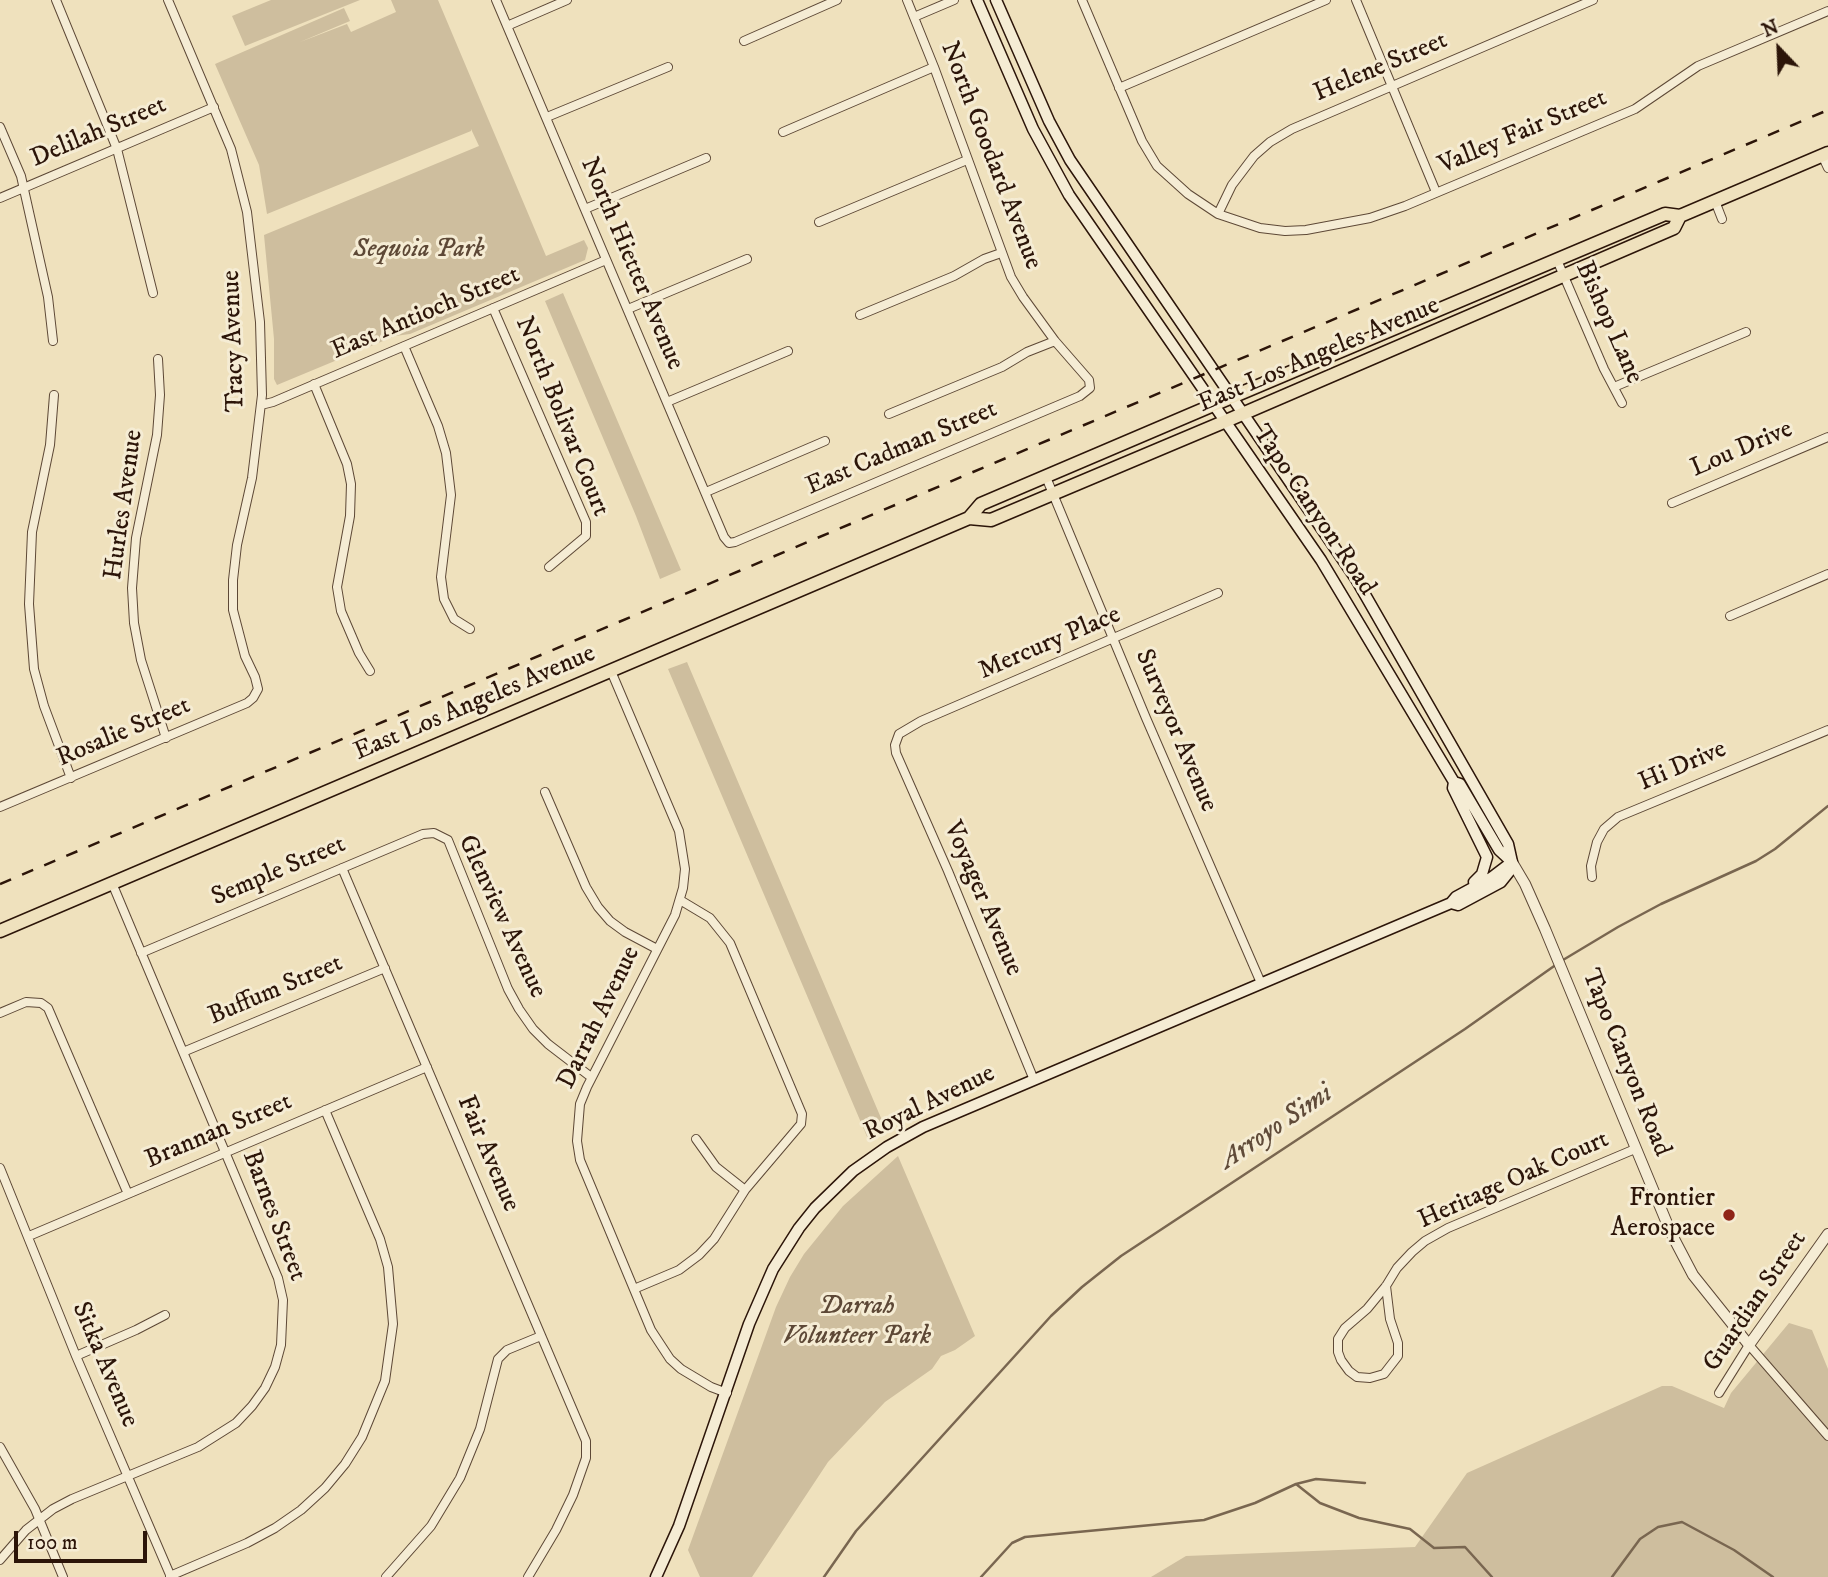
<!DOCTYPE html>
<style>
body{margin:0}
#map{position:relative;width:1828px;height:1577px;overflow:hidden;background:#efe1bd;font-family:"IM FELL DW Pica",serif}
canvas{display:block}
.north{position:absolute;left:1744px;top:14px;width:70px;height:70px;-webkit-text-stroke:5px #f5ecd4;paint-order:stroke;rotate:337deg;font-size:19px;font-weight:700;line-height:28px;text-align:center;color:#2c1509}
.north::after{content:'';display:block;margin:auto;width:24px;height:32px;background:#2c1509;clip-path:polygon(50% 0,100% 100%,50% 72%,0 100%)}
.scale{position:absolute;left:14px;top:1531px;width:133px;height:32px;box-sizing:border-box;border:4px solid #2c1509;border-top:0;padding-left:9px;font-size:21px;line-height:24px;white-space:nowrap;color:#2c1509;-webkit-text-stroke:5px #f5ecd4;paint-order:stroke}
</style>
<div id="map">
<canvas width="1828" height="1577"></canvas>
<div class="north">N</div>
<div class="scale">100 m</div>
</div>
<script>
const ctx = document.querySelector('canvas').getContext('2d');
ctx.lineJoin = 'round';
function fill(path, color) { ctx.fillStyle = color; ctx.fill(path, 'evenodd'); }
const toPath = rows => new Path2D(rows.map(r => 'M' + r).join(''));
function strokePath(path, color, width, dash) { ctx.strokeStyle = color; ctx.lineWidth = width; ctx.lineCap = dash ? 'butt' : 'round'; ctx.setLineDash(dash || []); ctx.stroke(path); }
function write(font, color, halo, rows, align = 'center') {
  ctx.font = font + ' "IM FELL DW Pica",serif'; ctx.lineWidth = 6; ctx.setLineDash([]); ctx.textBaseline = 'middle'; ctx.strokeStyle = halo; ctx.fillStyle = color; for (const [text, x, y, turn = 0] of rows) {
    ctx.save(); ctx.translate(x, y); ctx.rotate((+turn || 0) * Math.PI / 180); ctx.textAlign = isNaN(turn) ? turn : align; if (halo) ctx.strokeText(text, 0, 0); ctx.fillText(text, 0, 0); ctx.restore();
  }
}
const green = toPath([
 [271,0,360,0,245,46,232,16],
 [391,0,438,0,546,256,584,240,588,248,585,260,410,334,395,336,277,385,274,379,274,339,264,235,479,146,471,129,471,131,267,214,259,165,215,64,344,8,350,21,300,42,347,24,351,32,396,12],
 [563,293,681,570,660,579,636,516,545,301],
 [687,662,884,1125,868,1139,668,669],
 [898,1156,975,1336,955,1350,941,1356,932,1369,885,1402,828,1462,752,1577,700,1577,688,1550,776,1307,790,1277,804,1254,843,1206],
 [1789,1323,1812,1330,1828,1369,1828,1577,1151,1577,1186,1556,1415,1547,1467,1473,1662,1386,1672,1386,1724,1408,1731,1393]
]);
const stream = toPath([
 [1563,960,1618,927,1661,904,1756,861,1775,849,1828,806],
 [1296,1484,1320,1503,1359,1518,1410,1529,1434,1548,1465,1547,1492,1577],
 [824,1577,856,1531,1051,1316,1082,1287,1121,1256,1465,1029,1557,964],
 [981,1577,1012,1543,1025,1537,1204,1520,1255,1503,1296,1484,1316,1479,1365,1483],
 [1612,1577,1640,1539,1658,1527,1682,1522,1734,1550,1773,1577]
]);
const minor = toPath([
 [56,0,117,149,153,293],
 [496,0,724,537,729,543,735,542,1080,396,1090,388,1089,380,1055,341,1023,297,1011,277,934,67,907,0],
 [1082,0,1142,141,1157,166,1188,194,1218,214,1260,228,1285,231,1306,230,1370,218,1405,206,1635,109,1698,66,1828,11],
 [1356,0,1436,192],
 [914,17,954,0],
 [507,26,567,0],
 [744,41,837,0],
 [1119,88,1326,0],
 [547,117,668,67],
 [0,127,21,176,48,297,53,341],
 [783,132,934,67],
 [1822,155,1828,168],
 [0,198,214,107],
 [1715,201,1722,219],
 [585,209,706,158],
 [1218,214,1232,185,1254,156,1270,142,1292,129,1593,0],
 [819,222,967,160],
 [1557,260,1604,369,1622,403],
 [493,308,586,522,586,536,549,567],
 [628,309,747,259],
 [860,315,954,276,984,259,1001,253],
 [404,346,438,426,446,453,451,495,441,577,444,599,454,619,470,629],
 [158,359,160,395,157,435,136,538,132,588,134,623,141,660,166,738],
 [314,384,347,464,351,484,350,516,337,587,341,611,359,653,370,671],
 [1614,387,1746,332],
 [54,395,50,445,32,532,29,604,34,669,44,706,71,778],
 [667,402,788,351],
 [261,405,273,402,606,260],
 [889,414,1002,367,1027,352,1055,341],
 [1046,477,1146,718,1261,983],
 [706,492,825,441],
 [1672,503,1828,437],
 [1730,616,1828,574],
 [611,671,679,831,685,869,683,888,675,915,587,1087,580,1104,577,1141,580,1160,651,1330,670,1359,681,1369,711,1387,727,1393],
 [545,792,586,887,598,907,610,921,625,932,657,949],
 [0,807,247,703,253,698,258,689,255,677,245,656,233,610,233,580,237,545,252,478,262,395,260,322,247,212,231,149,168,0],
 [342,868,586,1441,586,1458,573,1495,556,1530,528,1577],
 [1592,877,1591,866,1597,842,1604,829,1618,817,1828,730],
 [141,953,423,834,434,833,448,840,508,989,519,1009,533,1029,548,1044,591,1077],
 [0,1013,26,1002,41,1003,48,1008,128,1194],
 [183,1052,385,968],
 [1034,1080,948,871,896,753,895,745,899,734,921,721,1218,593],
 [696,1139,716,1167,745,1190],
 [0,1168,76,1356,171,1577],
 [29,1236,427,1067],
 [1386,1286,1390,1319,1398,1343,1398,1356,1384,1374,1370,1378,1357,1377,1349,1371,1341,1360,1338,1352,1338,1339,1345,1328,1367,1309,1386,1286,1397,1268,1412,1252,1425,1241,1448,1228,1635,1149],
 [634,1289,679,1270,699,1255,714,1239,745,1190,801,1124,802,1114,730,943,710,918,680,900],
 [76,1356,136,1330,165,1315],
 [1719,1393,1749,1345,1828,1436],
 [0,1447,35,1509,63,1577],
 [0,1560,26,1530,53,1509,72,1499,198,1447,236,1423,252,1406,265,1388,275,1367,281,1345,283,1300,278,1278,112,883],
 [170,1576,247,1543,275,1528,301,1510,325,1488,345,1464,362,1437,385,1381,393,1324,388,1267,380,1239,325,1110],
 [386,1577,431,1526,460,1478,480,1429,498,1359,507,1350,541,1336]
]);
const tertiary = toPath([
 [1512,862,1525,884,1545,929,1671,1233,1693,1275,1749,1345,1828,1234]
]);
const secondary = toPath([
 [977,0,1033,129,1069,195,1321,560,1454,782,1460,784,1499,850,1512,862],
 [996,0,1049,121,1070,160,1356,579,1508,844,1512,862,1509,872,1501,882,1458,905,1451,903],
 [1454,782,1453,788,1487,857,1482,874,1474,882],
 [656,1577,679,1526,749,1324,773,1269,799,1228,815,1208,853,1171,887,1147,923,1127,1451,903,1456,897,1491,878,1512,862]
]);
const primary = toPath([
 [969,518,991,520,1226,421,1674,228,1680,216],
 [0,931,969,518,981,504,1232,397,1665,214,1680,216,1828,153]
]);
const rail = toPath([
 [0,884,1828,110]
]);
const markers = [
 [1729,1215,7,"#8f2418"]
];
const streetNames = [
 ["Helene Street",1381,68,-23],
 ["Delilah Street",99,133,-23],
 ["Valley Fair Street",1523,133,-23],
 ["North Goodard Avenue",990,156,69],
 ["North Hietter Avenue",631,264,67],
 ["East Antioch Street",426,314,-23],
 ["Bishop Lane",1608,323,66],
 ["Tracy Avenue",235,341,-92],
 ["East Los Angeles Avenue",1319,356,-23],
 ["North Bolivar Court",561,417,68],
 ["East Cadman Street",902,449,-23],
 ["Lou Drive",1742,450,-23],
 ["Hurles Avenue",125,505,-82],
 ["Tapo Canyon Road",1313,511,56],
 ["Mercury Place",1050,644,-23],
 ["East Los Angeles Avenue",475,704,-23],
 ["Surveyor Avenue",1175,731,67],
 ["Rosalie Street",124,733,-23],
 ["Hi Drive",1683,767,-23],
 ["Semple Street",279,872,-23],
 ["Voyager Avenue",982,899,67],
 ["Glenview Avenue",501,917,65],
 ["Buffum Street",276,991,-23],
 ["Darrah Avenue",600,1018,-64],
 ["Tapo Canyon Road",1625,1063,68],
 ["Royal Avenue",930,1104,-26],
 ["Brannan Street",219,1132,-23],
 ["Fair Avenue",487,1154,67],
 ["Heritage Oak Court",1514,1181,-24],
 ["Barnes Street",273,1216,69],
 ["Guardian Street",1756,1302,-56],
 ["Sitka Avenue",104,1365,67]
];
const parkNames = [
 ["Sequoia Park",419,251],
 ["Darrah",857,1308],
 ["Volunteer Park",857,1338]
];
const poiNames = [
 ["Frontier",1715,1200],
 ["Aerospace",1715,1230]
];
const waterNames = [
 ["Arroyo Simi",1277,1128,-34]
];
fill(green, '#cebe9e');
strokePath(stream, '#796650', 2.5);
strokePath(minor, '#5d4836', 10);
strokePath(tertiary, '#5d4836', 12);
strokePath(secondary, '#2c1509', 13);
strokePath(primary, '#2c1509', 15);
strokePath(minor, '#f5ecd4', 8);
strokePath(tertiary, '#f5ecd4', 10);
strokePath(secondary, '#f5ecd4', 10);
strokePath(primary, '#efe1bd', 12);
strokePath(rail, '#2c1509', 2.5, [12, 12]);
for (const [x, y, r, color] of markers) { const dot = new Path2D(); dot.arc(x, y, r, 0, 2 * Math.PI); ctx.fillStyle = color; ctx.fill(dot); strokePath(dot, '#f5ecd4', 2.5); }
write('26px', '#2c1509', '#f5ecd4', streetNames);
write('italic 26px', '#5d4836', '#f5ecd4', parkNames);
write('26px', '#2c1509', '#f5ecd4', poiNames, 'right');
write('italic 28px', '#604b39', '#f5ecd4', waterNames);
</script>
